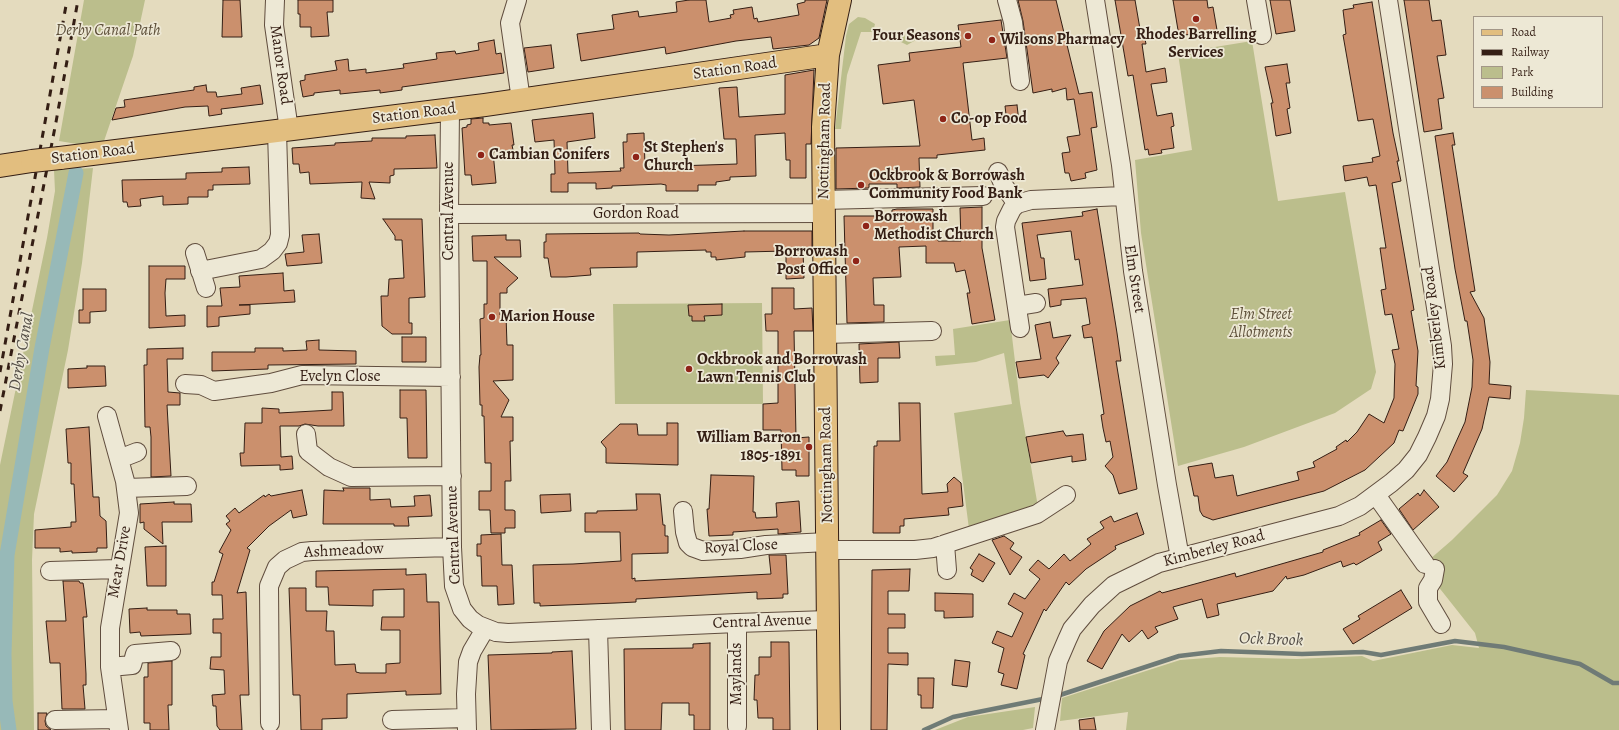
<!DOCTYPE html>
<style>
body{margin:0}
#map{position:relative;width:1619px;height:730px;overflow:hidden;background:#e4dbbe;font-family:Alegreya,serif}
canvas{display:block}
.legend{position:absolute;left:1473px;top:16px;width:130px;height:92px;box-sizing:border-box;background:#ede8d5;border:1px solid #a39788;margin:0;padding:5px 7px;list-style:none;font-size:12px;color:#341e14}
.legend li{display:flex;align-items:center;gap:8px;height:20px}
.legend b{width:20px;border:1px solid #a39788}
</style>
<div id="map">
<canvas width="1619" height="730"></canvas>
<ul class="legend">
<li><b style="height:5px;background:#e2be7f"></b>Road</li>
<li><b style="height:5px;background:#341e14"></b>Railway</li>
<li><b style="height:11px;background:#bbbe8c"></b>Park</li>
<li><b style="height:11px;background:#cb906d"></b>Building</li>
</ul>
</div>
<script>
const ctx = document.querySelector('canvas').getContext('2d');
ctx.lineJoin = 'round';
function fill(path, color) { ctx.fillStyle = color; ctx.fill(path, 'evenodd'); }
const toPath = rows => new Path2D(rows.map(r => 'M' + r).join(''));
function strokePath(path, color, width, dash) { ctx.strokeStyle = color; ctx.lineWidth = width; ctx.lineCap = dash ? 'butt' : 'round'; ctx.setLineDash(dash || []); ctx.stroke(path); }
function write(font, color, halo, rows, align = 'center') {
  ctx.font = font + ' Alegreya,serif'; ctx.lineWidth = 3.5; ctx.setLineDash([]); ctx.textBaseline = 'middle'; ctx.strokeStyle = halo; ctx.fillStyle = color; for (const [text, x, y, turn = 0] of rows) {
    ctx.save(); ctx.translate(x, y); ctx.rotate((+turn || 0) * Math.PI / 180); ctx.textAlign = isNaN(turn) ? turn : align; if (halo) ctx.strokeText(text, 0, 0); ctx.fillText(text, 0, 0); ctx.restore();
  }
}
const green = toPath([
 [84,0,145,0,133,56,104,141,77,144,59,141],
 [858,17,865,18,875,24,873,32,861,32,847,75,841,129,835,129,846,36,849,24],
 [921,31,923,36,907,45,895,39,905,35,906,38],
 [1252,41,1278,201,1345,192,1376,372,1371,389,1335,413,1244,447,1178,466,1141,233,1135,160,1192,150,1178,53],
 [93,168,82,263,68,350,34,514,32,560,34,730,0,730,0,465,47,238,55,191,54,170],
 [762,303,763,404,615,404,613,304],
 [1010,320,1020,403,1038,507,969,529,954,413,1012,404,1004,353,976,362,936,366,935,356,955,355,953,329],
 [1526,390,1619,395,1619,730,1126,730,1128,712,1060,721,1062,698,1180,660,1220,657,1297,659,1362,656,1373,661,1452,645,1479,648,1475,633,1422,566,1452,540,1497,495,1512,471,1520,443,1524,418],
 [1035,707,1033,728,1023,730,935,730,968,717]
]);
const stream = toPath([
 [1057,696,1179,656,1221,651,1302,654,1363,652,1381,655,1455,641,1504,647,1580,664,1613,683,1619,683],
 [924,730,953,717,1048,698]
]);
const canal = toPath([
 [9,730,5,701,4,654,7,555,42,348,76,173]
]);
const building = toPath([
 [223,0,240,0,242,37,222,37,223,0],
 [298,0,333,0,333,12,327,12,329,36,311,37,311,27,300,27,300,14,298,14,298,0],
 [689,0,706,0,709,22,731,18,730,15,734,14,733,10,752,7,754,19,757,18,758,22,799,15,797,4,805,2,805,0,827,0,819,38,809,45,773,49,771,37,736,41,666,54,665,47,581,61,577,34,614,29,612,15,638,11,639,17,677,12,676,2,689,0],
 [1018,0,1056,0,1079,94,1092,92,1097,127,1091,128,1097,170,1085,173,1086,178,1071,181,1069,173,1065,173,1062,153,1070,152,1067,137,1080,135,1074,99,1067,100,1066,88,1052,92,1052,89,1033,93,1023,21,1018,0],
 [1115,0,1135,0,1140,29,1143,29,1146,44,1142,44,1146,72,1165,68,1167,82,1151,84,1157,116,1172,113,1174,126,1171,127,1174,148,1161,150,1162,153,1149,155,1148,149,1145,150,1133,75,1128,76,1115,0],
 [1173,0,1207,0,1208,8,1213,7,1217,30,1179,36,1173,0],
 [1270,0,1290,0,1295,31,1276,34,1270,0],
 [1404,0,1429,0,1432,21,1441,20,1446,55,1437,56,1444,98,1438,99,1442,129,1424,132,1404,0],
 [1372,2,1393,133,1399,161,1397,161,1401,181,1392,183,1414,310,1411,311,1418,351,1416,386,1418,387,1418,394,1403,431,1399,430,1394,443,1365,470,1324,491,1213,520,1203,516,1200,511,1198,496,1194,496,1188,467,1212,463,1215,478,1233,475,1237,496,1299,480,1297,472,1315,467,1313,462,1337,449,1336,447,1346,440,1347,442,1357,432,1369,414,1384,423,1394,398,1395,364,1392,350,1399,349,1392,314,1385,315,1381,290,1386,289,1380,248,1386,248,1376,185,1369,186,1367,177,1345,181,1343,166,1373,162,1372,158,1380,156,1373,119,1358,121,1343,35,1346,34,1343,10,1354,8,1353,5,1372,2],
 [1001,20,1007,58,963,63,972,140,984,138,985,150,937,155,937,158,919,158,920,187,897,188,897,184,869,184,869,188,836,189,836,148,920,146,914,100,883,104,878,65,910,61,909,53,961,47,958,25,1001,20],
 [494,40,496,54,501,53,504,73,402,87,402,90,380,93,380,90,340,94,340,90,314,93,314,95,303,97,300,81,305,80,305,75,337,70,335,61,348,59,349,71,366,69,366,73,404,68,403,64,437,59,436,53,455,51,456,54,479,50,478,43,494,40],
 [551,45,554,68,528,72,524,48,551,45],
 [1287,64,1290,83,1286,83,1290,108,1287,109,1291,133,1276,136,1271,103,1273,103,1265,67,1287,64],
 [814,70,811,144,806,144,806,178,790,178,790,160,786,160,785,133,755,135,756,176,730,177,730,180,716,182,716,185,698,185,698,191,666,191,666,185,661,184,612,186,612,188,596,189,596,183,568,183,568,192,551,192,551,174,555,174,554,140,535,142,532,120,593,113,595,138,567,142,568,173,621,171,620,168,624,168,623,142,627,142,627,134,644,133,645,167,737,164,736,139,724,139,719,88,737,87,739,117,785,114,785,75,814,70],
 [206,85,207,92,216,92,217,97,242,94,241,88,260,85,263,104,221,109,222,114,209,116,208,106,185,107,112,120,116,108,125,107,124,100,194,90,194,87,206,85],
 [1017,105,1019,122,1007,123,1005,106,1017,105],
 [483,118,483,123,489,123,489,125,511,123,514,145,512,145,513,150,493,152,496,183,472,185,471,175,465,175,462,128,467,127,467,125,471,124,471,119,483,118],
 [1453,133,1455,145,1452,145,1475,291,1470,292,1484,318,1490,362,1489,384,1511,386,1510,399,1489,397,1482,429,1463,473,1468,476,1454,492,1436,476,1447,462,1465,422,1472,387,1473,360,1467,321,1465,321,1455,269,1435,136,1453,133],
 [435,135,437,168,394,169,394,175,390,176,390,183,369,182,375,199,361,198,362,182,310,184,309,172,300,173,299,164,293,164,292,148,335,145,335,143,372,141,372,138,406,138,406,136,435,135],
 [249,167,250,184,213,185,213,190,208,190,208,197,188,197,188,204,163,205,163,196,140,199,141,206,128,207,127,202,123,202,122,180,186,179,186,173,222,172,222,168,249,167],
 [982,207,982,248,995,320,972,324,967,293,970,293,965,270,956,272,954,263,926,263,926,246,899,247,901,277,873,278,874,305,884,305,884,322,847,323,844,216,892,216,892,210,897,209,933,209,933,235,938,235,938,241,961,241,960,208,982,207],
 [1097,209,1117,333,1121,361,1116,361,1137,489,1119,494,1113,475,1105,466,1113,457,1110,441,1106,442,1103,428,1101,415,1104,414,1092,337,1084,338,1082,326,1090,324,1086,298,1061,300,1061,305,1050,307,1048,289,1083,285,1079,259,1075,260,1071,231,1037,235,1041,258,1044,258,1046,279,1030,281,1022,223,1083,216,1082,212,1097,209],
 [383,219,422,219,425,297,409,298,409,323,412,323,412,334,392,334,382,326,381,296,388,296,389,279,404,278,402,240,395,240,395,236,383,219],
 [744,231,812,231,812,251,803,251,804,278,786,279,786,251,745,252,745,257,716,260,716,257,711,257,711,252,706,252,706,250,637,252,637,267,590,268,591,275,566,277,551,277,548,258,544,258,544,242,546,242,546,234,639,233,640,234,669,235,744,231],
 [319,234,322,263,287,266,285,254,304,252,302,235,319,234],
 [506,235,506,240,520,240,521,257,494,257,518,278,507,288,507,293,500,293,500,315,506,315,507,345,513,345,513,380,493,381,509,400,501,417,513,417,513,441,510,441,511,481,505,481,505,510,513,510,515,511,515,528,505,528,505,533,491,533,490,510,479,510,479,491,491,491,491,463,485,463,484,416,482,416,482,405,480,405,479,367,480,355,481,355,480,319,484,318,484,304,487,304,487,261,473,261,472,236,506,235],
 [149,266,185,266,185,279,166,279,165,293,166,316,185,315,185,326,149,328,149,266],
 [283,273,284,291,294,290,295,302,239,305,250,305,250,314,219,317,219,326,207,327,207,306,222,306,220,288,240,287,239,276,283,273],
 [772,288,794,288,794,309,812,308,813,331,794,331,796,438,809,437,809,476,796,476,796,470,782,470,781,430,763,430,763,404,778,403,778,331,766,331,765,314,772,314,772,288],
 [83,289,106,289,106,311,90,312,90,323,79,323,79,310,83,310,83,289],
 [722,304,722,315,704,316,705,321,692,321,692,316,689,316,688,305,722,304],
 [1050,322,1053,338,1071,335,1056,358,1059,363,1048,378,1044,375,1019,378,1016,362,1041,359,1035,325,1050,322],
 [402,337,426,337,426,362,402,362,402,337],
 [319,340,319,350,356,351,356,364,268,365,268,369,212,371,212,352,255,352,255,348,283,348,283,351,307,350,306,341,319,340],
 [899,342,900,358,878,358,878,382,860,383,859,344,899,342],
 [183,348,183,359,167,359,168,392,180,393,180,405,167,405,171,476,151,477,151,437,150,427,145,427,144,365,147,365,147,349,183,348],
 [87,366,105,366,106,386,68,388,68,369,87,368,87,366],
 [400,390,426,390,427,458,408,458,407,418,400,418,400,390],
 [332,392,343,392,344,426,318,426,305,424,299,426,280,426,281,457,292,456,293,469,280,470,280,465,241,466,240,453,244,453,245,423,262,423,262,408,279,409,279,413,332,410,332,392],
 [899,403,920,403,922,494,948,492,947,484,954,477,961,483,963,506,948,508,949,515,904,519,904,526,900,526,900,533,873,533,874,446,877,446,877,441,900,441,899,403],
 [667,423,678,423,678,465,606,463,606,448,601,442,620,424,637,424,638,435,667,435,667,423],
 [89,427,93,497,99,497,100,516,106,521,107,548,97,548,97,552,72,553,72,551,60,552,60,548,35,548,35,530,71,527,71,522,76,522,74,484,71,484,71,463,68,463,66,429,89,427],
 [1063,431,1066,436,1083,434,1086,460,1072,462,1072,456,1031,463,1026,437,1063,431],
 [711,475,754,476,753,512,755,512,756,518,777,517,776,503,799,501,801,532,778,534,778,529,733,532,733,535,709,536,707,509,709,509,711,475],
 [343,488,370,488,370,500,390,499,391,507,415,506,414,496,430,495,432,516,408,517,409,526,394,526,394,524,323,524,324,490,344,491,343,488],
 [302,490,307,515,293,518,291,510,269,526,247,548,250,550,237,593,246,592,249,695,240,695,242,730,220,730,217,726,216,706,213,706,212,695,225,694,224,670,210,669,211,657,221,657,221,633,213,633,213,619,223,619,222,595,212,595,212,582,214,582,223,554,219,552,231,530,226,524,230,521,226,516,235,508,239,513,264,495,265,497,269,494,271,496,302,490],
 [1424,490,1439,507,1413,530,1399,509,1418,493,1420,496,1424,490],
 [570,494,571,511,541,513,540,495,570,494],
 [636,494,660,494,663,525,665,525,665,536,668,536,668,553,632,554,632,579,635,578,635,581,771,574,769,555,786,555,788,594,783,594,783,598,757,599,757,592,636,599,636,602,616,603,540,606,540,603,534,603,533,565,573,564,621,561,620,532,585,532,585,513,597,513,597,511,637,510,636,494],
 [174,502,174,504,191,504,192,522,162,522,163,544,144,529,144,522,140,523,140,504,174,502],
 [1137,513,1144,534,1115,546,1116,549,1086,569,1069,585,1066,582,1046,611,1044,609,1023,654,1025,655,1017,689,1001,685,1004,674,998,672,1004,648,992,643,997,631,1012,637,1023,613,1008,604,1014,593,1025,599,1040,579,1029,570,1038,560,1049,569,1064,554,1070,561,1091,544,1087,539,1104,528,1100,522,1111,516,1114,522,1137,513],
 [1381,520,1391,534,1378,542,1382,550,1356,565,1354,563,1343,567,1341,561,1304,575,1287,579,1286,576,1273,591,1217,604,1219,615,1207,618,1202,599,1173,607,1178,619,1155,627,1158,632,1148,639,1142,630,1129,642,1122,634,1102,669,1087,661,1104,631,1130,606,1160,591,1162,593,1235,573,1236,577,1323,552,1323,550,1360,535,1359,533,1381,520],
 [501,534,502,565,512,565,514,604,498,605,497,586,482,586,481,556,477,556,477,544,481,544,481,535,501,534],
 [1004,536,1014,543,1010,549,1022,557,1010,575,992,540,1004,536],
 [166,546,166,586,147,586,145,547,166,546],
 [979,554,995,563,983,582,971,575,973,570,970,568,979,554],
 [406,569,406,575,426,574,427,602,439,602,441,694,406,695,406,691,347,694,347,718,322,719,322,730,301,730,300,695,293,695,289,588,306,588,306,611,327,611,326,631,334,631,335,665,355,664,356,672,360,673,386,673,386,664,400,663,400,630,381,630,382,617,404,617,404,589,373,590,373,606,329,605,328,587,316,587,316,571,406,569],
 [910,569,909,591,888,591,888,614,905,614,905,628,888,628,888,653,908,653,908,665,888,664,887,730,871,730,872,570,910,569],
 [63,581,79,581,80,583,83,583,84,589,87,617,83,617,86,674,86,685,83,685,85,709,62,709,60,663,50,663,46,621,66,621,63,581],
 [1401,590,1412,608,1353,644,1343,629,1360,619,1358,616,1401,590],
 [935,593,973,594,973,617,944,618,944,611,935,611,935,593],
 [147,608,147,610,177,610,177,614,190,614,191,634,141,636,140,632,130,633,129,609,147,608],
 [771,642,789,642,790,730,773,730,773,718,758,718,757,700,754,700,755,675,759,675,759,657,771,657,771,642],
 [710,643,710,730,694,730,694,715,689,715,689,703,662,703,661,730,625,730,624,649,693,648,693,644,710,643],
 [572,651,576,729,491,730,488,655,552,653,552,652,572,651],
 [955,660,970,662,967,687,952,685,955,660],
 [172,661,172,705,168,705,169,730,150,730,150,723,144,723,144,677,148,677,148,663,172,661],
 [918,678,934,678,933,708,921,708,921,695,918,695,918,678],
 [38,713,47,713,45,721,46,726,51,730,38,730,38,713],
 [1094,718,1096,730,1080,730,1079,720,1094,718]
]);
const minor = toPath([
 [275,0,274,25,289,130],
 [517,0,510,23,521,100],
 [1007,0,1013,22,1020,81],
 [1095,0,1121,165,1133,271,1167,485,1180,558],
 [1256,0,1262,35],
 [450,109,449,214,452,547,454,586,462,609,470,619,478,625,496,632,508,633,737,623,828,620],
 [998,172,1004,186,1017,204],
 [823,200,983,196],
 [449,214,823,213],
 [195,253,206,288],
 [200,271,261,259,272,251,278,243,280,235,277,131],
 [1017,306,1036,303],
 [1020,328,1005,227,1006,221,1012,209,1017,204,1031,200,1123,196],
 [825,334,932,331],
 [185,384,201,385,214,391,271,383,302,375,451,377],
 [107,416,125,481,129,513,110,628,110,667,119,730],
 [306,434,308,451,329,467,351,477,452,476],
 [119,459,137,452],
 [126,488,187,486],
 [1376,495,1425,564],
 [683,511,685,532,688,543,692,547,703,551,740,549,766,545,828,542],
 [945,544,947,570],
 [828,550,915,550,933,548,1037,514,1066,495],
 [1435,569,1433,580,1428,588,1428,602,1441,624],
 [50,571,118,569],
 [737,623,737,726],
 [598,629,601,730],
 [110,667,132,665,135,654,171,651],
 [55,720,117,719],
 [392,720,466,718],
 [270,723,269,586,277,567,285,560,302,552,312,551,452,547],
 [467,730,466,694,468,662,472,651,485,629],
 [1045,730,1058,661,1067,640,1072,629,1092,605,1114,585,1159,563,1339,516,1360,506,1391,483,1406,470,1418,455,1427,437,1436,416,1440,399,1443,364,1442,346,1388,0]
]);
const major = toPath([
 [60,158,485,105,828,55],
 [0,166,32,161],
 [829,730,823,127,828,55,840,0]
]);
const rail = toPath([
 [0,372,67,0],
 [0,411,56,122,78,0]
]);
const majorBridge = toPath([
 [32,161,60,158]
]);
const markers = [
 [1196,19,4,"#8f2418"],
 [968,36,4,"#8f2418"],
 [992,40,4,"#8f2418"],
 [943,119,4,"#8f2418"],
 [481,155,4,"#8f2418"],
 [636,157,4,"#8f2418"],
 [861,185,4,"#8f2418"],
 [866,226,4,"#8f2418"],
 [856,261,4,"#8f2418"],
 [492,317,4,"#8f2418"],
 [689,369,4,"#8f2418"],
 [809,447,4,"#8f2418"]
];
const parkNames = [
 ["Derby Canal Path",108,31],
 ["Elm Street",1261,315],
 ["Allotments",1261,333]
];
const poiNames = [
 ["Rhodes Barrelling",1196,35,"center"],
 ["Services",1196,53,"center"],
 ["Four Seasons",960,36,"right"],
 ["Wilsons Pharmacy",1000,40],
 ["Co-op Food",951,119],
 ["St Stephen's",644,148],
 ["Church",644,166],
 ["Cambian Conifers",489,155],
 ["Ockbrook & Borrowash",869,176],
 ["Community Food Bank",869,194],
 ["Borrowash",874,217],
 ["Methodist Church",874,235],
 ["Borrowash",848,252,"right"],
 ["Post Office",848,270,"right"],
 ["Marion House",500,317],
 ["Ockbrook and Borrowash",697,360],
 ["Lawn Tennis Club",697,378],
 ["William Barron",801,438,"right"],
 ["1805-1891",801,456,"right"]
];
const streetNames = [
 ["Manor Road",280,65,82],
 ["Station Road",735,69,-8],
 ["Station Road",414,114,-7],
 ["Nottingham Road",825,141,-89],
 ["Station Road",93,154,-7],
 ["Central Avenue",449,211,-90],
 ["Gordon Road",636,214],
 ["Elm Street",1134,279,81],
 ["Kimberley Road",1435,318,-97],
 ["Evelyn Close",340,377],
 ["Nottingham Road",827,465,-91],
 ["Central Avenue",454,535,-92],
 ["Royal Close",741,547,-3],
 ["Kimberley Road",1214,549,-15],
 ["Ashmeadow",344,551,-3],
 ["Mear Drive",120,562,-80],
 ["Central Avenue",762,622,-2],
 ["Maylands",737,674,-90]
];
const waterNames = [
 ["Derby Canal",22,352,-80],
 ["Ock Brook",1271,640,2]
];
fill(green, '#bbbe8c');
strokePath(stream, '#6f7b76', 4.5);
strokePath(canal, '#97b9b8', 15);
fill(building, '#cb906d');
strokePath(building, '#341e14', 1);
strokePath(minor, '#604d3e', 20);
strokePath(major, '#341e14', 24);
strokePath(minor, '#ede8d5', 18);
strokePath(major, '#e2be7f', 22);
strokePath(rail, '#341e14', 3, [7, 7]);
strokePath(majorBridge, '#341e14', 24, []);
strokePath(majorBridge, '#e2be7f', 22);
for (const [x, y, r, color] of markers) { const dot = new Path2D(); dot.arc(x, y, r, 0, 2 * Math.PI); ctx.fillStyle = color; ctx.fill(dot); strokePath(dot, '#ede8d5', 1.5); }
write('italic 16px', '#5c4e38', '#ede8d5', parkNames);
write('bold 16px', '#341e14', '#ede8d5', poiNames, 'left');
write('16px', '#341e14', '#ede8d5', streetNames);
write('italic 17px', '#524c45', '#ede8d5', waterNames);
</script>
